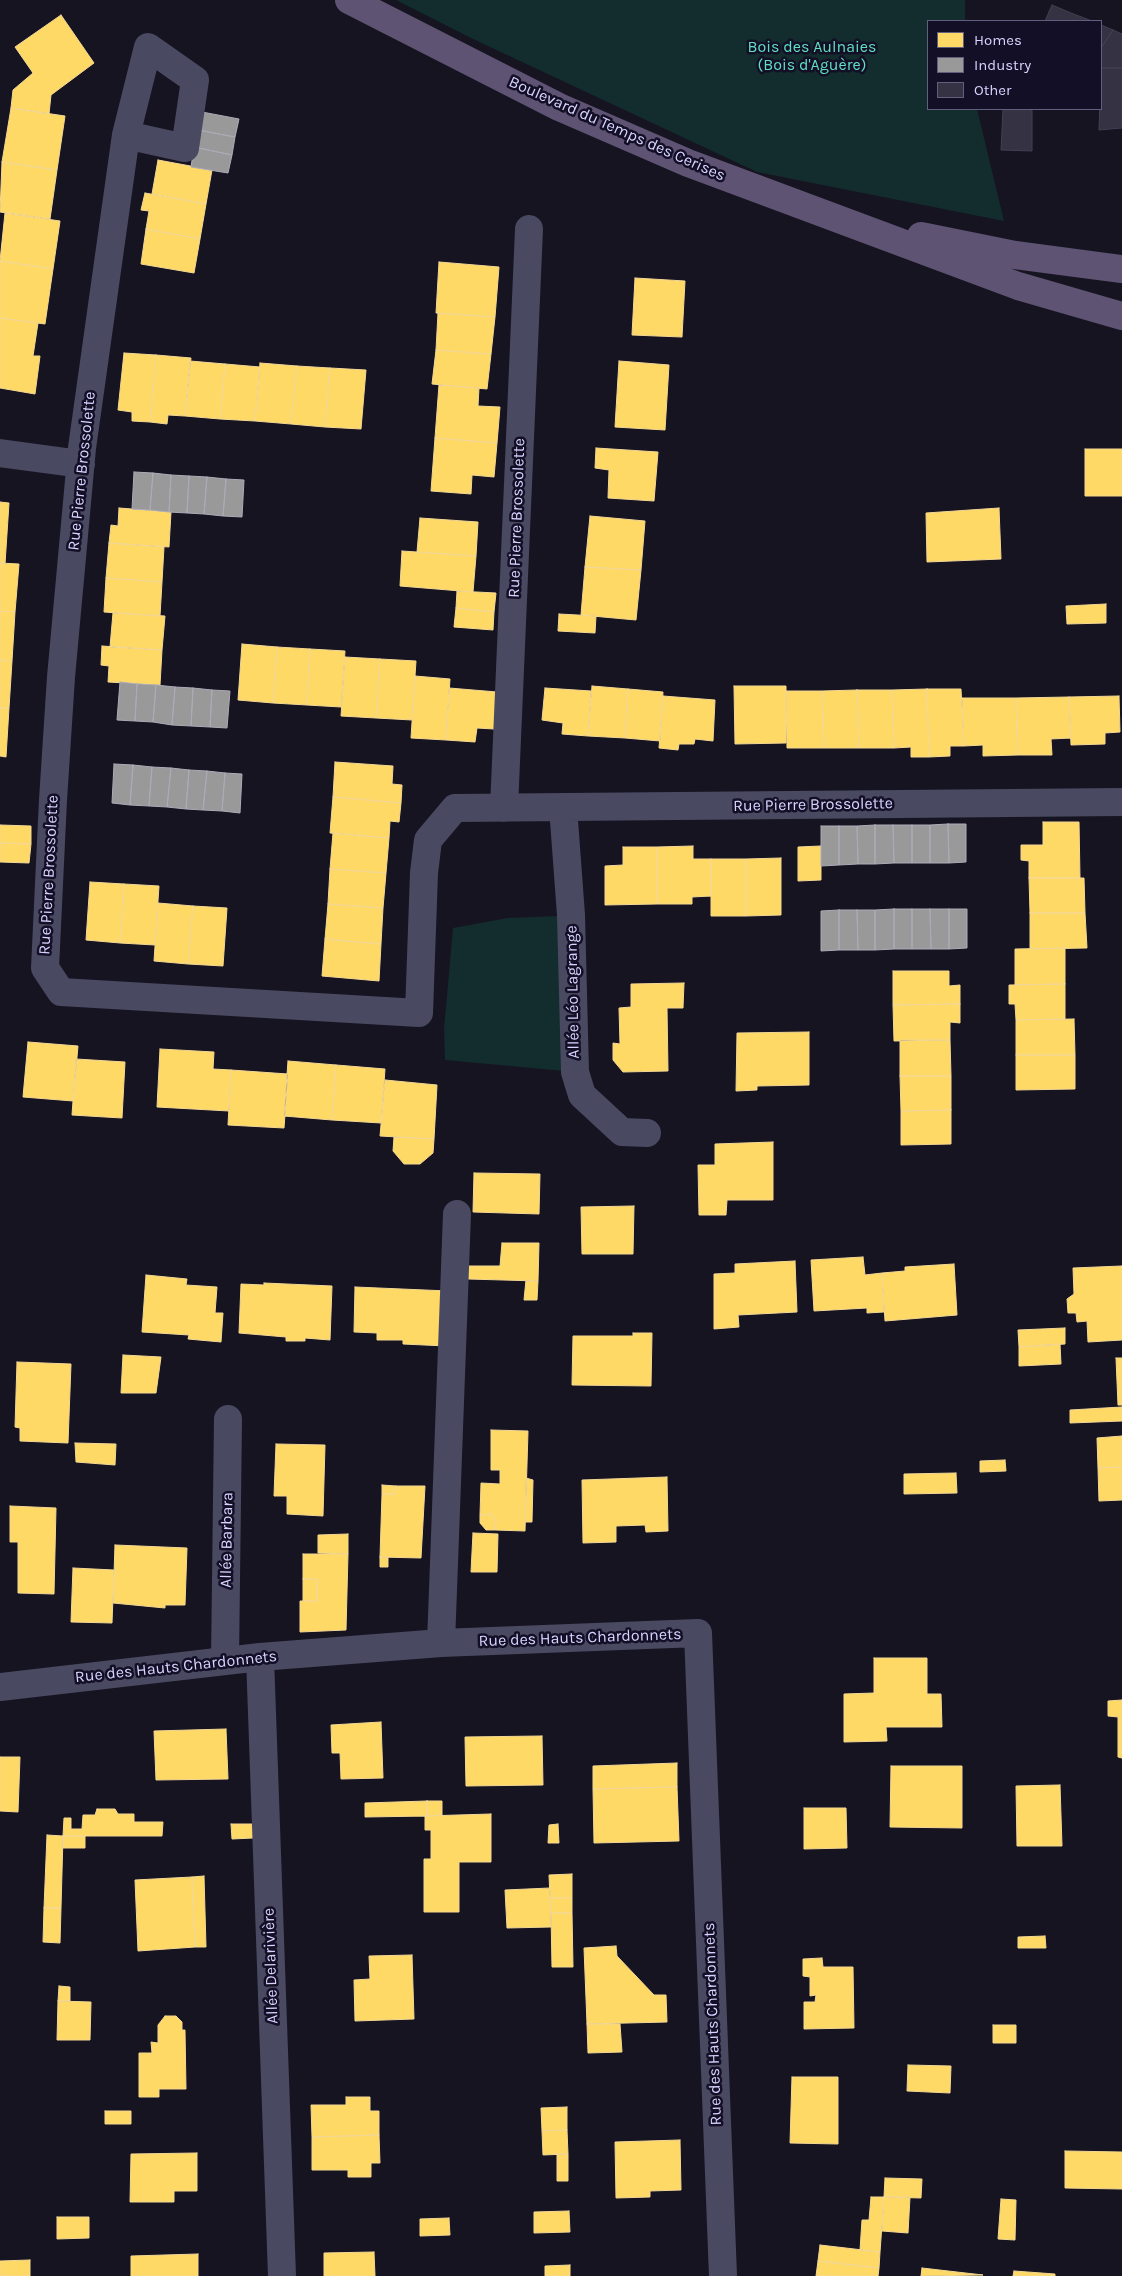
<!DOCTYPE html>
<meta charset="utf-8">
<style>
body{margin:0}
#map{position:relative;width:1122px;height:2276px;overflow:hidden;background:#161421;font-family:Karla,sans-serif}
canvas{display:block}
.legend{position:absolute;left:927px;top:20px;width:175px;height:90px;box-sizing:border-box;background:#130f26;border:1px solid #625e7d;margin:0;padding:6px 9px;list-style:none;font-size:15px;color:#d9d4ff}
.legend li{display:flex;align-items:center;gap:10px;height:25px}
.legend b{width:25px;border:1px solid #625e7d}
</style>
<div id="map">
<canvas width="1122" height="2276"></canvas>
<ul class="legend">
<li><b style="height:14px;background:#ffd966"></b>Homes</li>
<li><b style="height:14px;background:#999"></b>Industry</li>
<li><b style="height:14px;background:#343243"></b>Other</li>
</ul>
</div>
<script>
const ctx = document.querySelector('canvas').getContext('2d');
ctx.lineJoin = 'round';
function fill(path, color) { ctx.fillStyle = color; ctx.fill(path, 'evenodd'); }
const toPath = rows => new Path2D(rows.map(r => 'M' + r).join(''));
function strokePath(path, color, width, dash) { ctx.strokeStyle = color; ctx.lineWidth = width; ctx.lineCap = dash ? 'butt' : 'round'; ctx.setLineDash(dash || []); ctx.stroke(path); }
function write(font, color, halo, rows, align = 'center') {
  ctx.font = font + ' Karla,sans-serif'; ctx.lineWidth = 5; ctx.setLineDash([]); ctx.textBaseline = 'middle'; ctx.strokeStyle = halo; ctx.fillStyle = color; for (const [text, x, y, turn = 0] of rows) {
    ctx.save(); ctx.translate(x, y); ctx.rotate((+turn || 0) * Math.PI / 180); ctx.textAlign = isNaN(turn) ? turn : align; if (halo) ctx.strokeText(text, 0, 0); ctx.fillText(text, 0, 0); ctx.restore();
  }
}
const green = toPath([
 [396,0,965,0,965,21,928,21,928,109,977,109,1004,221,757,172,473,39],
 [559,916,575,1072,445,1060,444,1029,453,928,508,918]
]);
const homes = toPath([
 [61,15,94,63,51,95,49,114,11,108,13,90,33,73,15,47,61,15],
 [11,108,65,116,57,170,2,162,11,108],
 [158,160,212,170,206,204,152,194,158,160],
 [2,162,57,170,50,219,0,212,2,162],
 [145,193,206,204,200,239,146,229,149,211,141,210,145,193],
 [5,213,60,221,53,269,0,261,5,213],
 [146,229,200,239,194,273,141,264,146,229],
 [0,261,53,269,45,324,0,318,0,261],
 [439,262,499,267,495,317,436,313,439,262],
 [635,278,685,281,682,337,632,335,635,278],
 [438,313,495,317,491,354,436,350,438,313],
 [0,318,38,323,33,356,40,356,35,394,0,388,0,318],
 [436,350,491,354,487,389,432,384,436,350],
 [124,353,156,355,150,422,132,421,132,412,118,410,124,353],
 [156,355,191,358,185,416,168,415,167,424,150,422,156,355],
 [190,361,225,364,220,419,185,416,190,361],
 [619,361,669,365,665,430,615,427,619,361],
 [260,363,297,366,291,424,255,421,260,363],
 [225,364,260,367,255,421,220,419,225,364],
 [297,366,330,368,325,427,291,424,297,366],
 [330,368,366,370,361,429,325,427,330,368],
 [439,385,479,388,478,406,500,407,497,443,435,438,439,385],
 [435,438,497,443,494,477,472,475,471,494,431,491,435,438],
 [596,448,658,452,654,501,608,498,609,470,595,468,596,448],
 [1085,449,1122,449,1122,496,1085,496,1085,449],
 [0,502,9,503,5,564,0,563,0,502],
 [119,508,171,512,169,547,109,543,111,525,118,526,119,508],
 [999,508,1001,559,927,562,926,513,999,508],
 [590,516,645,521,641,570,585,567,590,516],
 [420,518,478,522,476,556,417,552,420,518],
 [109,543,164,547,162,582,106,578,109,543],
 [402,551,476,556,473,592,400,586,402,551],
 [0,563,19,564,15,612,0,611,0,563],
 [585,567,641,570,636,620,581,615,585,567],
 [106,578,162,582,160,616,104,612,106,578],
 [457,591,496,593,494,612,456,608,457,591],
 [1106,604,1106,623,1067,624,1066,606,1106,604],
 [456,608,494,612,493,630,454,627,456,608],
 [0,611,15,612,12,661,0,660,0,611],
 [113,613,165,616,162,650,110,647,113,613],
 [559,614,596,616,595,633,558,631,559,614],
 [242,644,277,647,273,703,238,700,242,644],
 [102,646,162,650,160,685,108,682,109,666,101,665,102,646],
 [277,647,310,649,307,705,273,703,277,647],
 [310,649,345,651,341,707,307,705,310,649],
 [345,657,380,659,376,718,341,716,345,657],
 [380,659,416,661,412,720,376,718,380,659],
 [0,660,12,661,9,708,0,708,0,660],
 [415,676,450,679,446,740,411,738,415,676],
 [592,686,628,689,625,738,588,736,592,686],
 [734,686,786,686,786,743,735,744,734,686],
 [449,688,497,692,494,729,477,728,475,742,446,740,449,688],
 [545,688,591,691,588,736,562,734,563,723,542,720,545,688],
 [628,689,663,692,660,741,625,738,628,689],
 [927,689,961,689,964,746,950,746,950,756,929,757,927,689],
 [927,689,929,757,911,757,911,747,894,748,892,690,927,689],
 [857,690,859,748,824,748,822,691,857,690],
 [857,690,892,690,894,748,859,748,857,690],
 [786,691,822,691,824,748,787,748,786,691],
 [663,696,715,700,713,741,695,739,694,744,679,744,678,750,659,748,663,696],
 [1119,696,1120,732,1105,733,1105,744,1071,745,1069,697,1119,696],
 [1069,697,1071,738,1051,739,1052,755,1018,755,1016,698,1069,697],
 [962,698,1016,698,1018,755,983,756,983,745,964,746,962,698],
 [0,708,9,708,6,757,0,756,0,708],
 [335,762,393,766,392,784,402,785,401,803,333,797,335,762],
 [333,797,401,803,399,822,390,821,389,838,330,833,333,797],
 [1043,822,1079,822,1080,878,1029,878,1029,861,1021,860,1021,845,1043,845,1043,822],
 [0,825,31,826,31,844,0,843,0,825],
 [333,833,389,838,386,873,330,869,333,833],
 [0,843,31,844,29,863,0,862,0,843],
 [693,846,693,859,711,859,711,896,692,897,692,904,657,904,657,847,693,846],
 [821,846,821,880,798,881,798,847,821,846],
 [623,847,657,847,657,904,605,905,605,866,623,865,623,847],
 [781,858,781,915,746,916,746,859,781,858],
 [711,859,746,859,746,916,711,916,711,859],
 [330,869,386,873,383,908,328,904,330,869],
 [1029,878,1084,878,1085,913,1030,913,1029,878],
 [90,882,124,884,120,943,86,940,90,882],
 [124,884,159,886,155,945,120,943,124,884],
 [158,903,193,906,188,964,154,961,158,903],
 [328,904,383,908,381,944,325,939,328,904],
 [193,906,227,908,223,966,188,964,193,906],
 [1030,913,1085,913,1087,948,1030,949,1030,913],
 [325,939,381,944,379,981,322,976,325,939],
 [1065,948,1065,984,1015,985,1015,949,1065,948],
 [893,971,949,971,949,986,960,985,960,1004,893,1005,893,971],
 [684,983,683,1008,667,1008,668,1071,623,1072,613,1060,613,1043,620,1044,619,1008,631,1007,631,984,684,983],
 [1065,984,1065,1019,1016,1020,1015,1004,1009,1004,1009,985,1065,984],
 [960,1004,960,1023,950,1022,950,1040,894,1041,893,1005,960,1004],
 [1074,1019,1075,1055,1016,1055,1016,1020,1074,1019],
 [809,1032,809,1085,757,1086,757,1090,736,1091,737,1033,809,1032],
 [900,1040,950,1040,951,1076,900,1076,900,1040],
 [28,1042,78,1046,73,1101,23,1097,28,1042],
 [160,1049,214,1052,213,1069,231,1070,229,1111,157,1107,160,1049],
 [1016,1055,1075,1055,1075,1089,1016,1090,1016,1055],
 [76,1059,125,1062,122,1118,72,1115,76,1059],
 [288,1061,336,1065,332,1120,284,1116,288,1061],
 [336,1065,385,1069,381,1123,332,1120,336,1065],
 [231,1070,288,1074,284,1128,228,1125,231,1070],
 [900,1076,951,1076,951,1110,901,1111,900,1076],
 [385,1080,437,1085,434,1139,380,1136,385,1080],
 [951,1110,951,1144,901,1145,901,1111,951,1110],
 [394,1137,434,1139,433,1153,420,1164,404,1164,393,1151,394,1137],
 [773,1142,773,1200,727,1200,726,1215,699,1215,698,1165,715,1165,715,1144,773,1142],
 [474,1173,540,1174,539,1214,473,1212,474,1173],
 [634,1206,633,1254,582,1254,581,1207,634,1206],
 [502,1243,539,1243,538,1281,468,1279,468,1266,500,1266,502,1243],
 [863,1257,865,1275,882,1273,884,1312,867,1313,867,1308,814,1311,811,1260,863,1257],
 [795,1261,797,1312,738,1315,739,1327,714,1329,714,1274,735,1273,735,1264,795,1261],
 [954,1264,957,1315,885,1321,882,1273,905,1271,905,1267,954,1264],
 [1122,1266,1122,1340,1088,1342,1087,1321,1077,1322,1076,1313,1068,1313,1067,1299,1074,1294,1073,1268,1122,1266],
 [146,1275,187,1279,186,1285,217,1287,215,1313,223,1313,221,1342,188,1339,189,1335,142,1332,146,1275],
 [526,1280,538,1281,537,1300,524,1300,526,1280],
 [264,1283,332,1286,330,1340,305,1338,305,1341,286,1341,286,1337,239,1333,241,1284,264,1285,264,1283],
 [355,1287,448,1291,446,1346,403,1344,403,1340,377,1340,377,1333,354,1332,355,1287],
 [1065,1328,1065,1344,1019,1347,1018,1330,1065,1328],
 [633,1333,652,1333,651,1386,572,1385,573,1336,633,1336,633,1333],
 [1060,1344,1061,1364,1019,1366,1019,1347,1060,1344],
 [123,1355,161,1357,156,1393,121,1393,123,1355],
 [1116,1358,1122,1358,1122,1405,1118,1405,1116,1358],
 [17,1362,71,1364,68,1443,20,1441,20,1428,15,1427,17,1362],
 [1122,1407,1122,1421,1070,1423,1070,1410,1122,1407],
 [491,1430,528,1431,525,1531,495,1530,496,1520,491,1514,480,1515,481,1483,500,1484,500,1470,491,1470,491,1430],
 [1122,1436,1122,1467,1098,1468,1097,1438,1122,1436],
 [75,1443,116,1444,115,1465,76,1462,75,1443],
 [276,1444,325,1445,323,1516,287,1514,287,1496,274,1496,276,1444],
 [1005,1460,1006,1471,980,1472,980,1461,1005,1460],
 [1122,1467,1122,1500,1099,1501,1098,1468,1122,1467],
 [956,1473,957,1493,904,1494,904,1474,956,1473],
 [667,1477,668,1531,646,1532,645,1525,616,1526,616,1542,583,1543,582,1480,667,1477],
 [526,1478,533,1480,532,1522,525,1522,526,1478],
 [382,1485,396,1486,395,1494,382,1494,382,1485],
 [396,1486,425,1486,421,1558,380,1557,382,1494,395,1494,396,1486],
 [10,1506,56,1508,54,1594,18,1593,18,1542,10,1542,10,1506],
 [491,1514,496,1520,495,1530,486,1530,480,1523,480,1515,491,1514],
 [473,1533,498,1534,497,1572,471,1572,473,1533],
 [348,1534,348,1554,318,1553,318,1535,348,1534],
 [115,1545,187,1548,185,1605,165,1605,165,1608,113,1603,115,1545],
 [303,1554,348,1554,346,1630,300,1632,300,1601,317,1601,317,1579,303,1579,303,1554],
 [380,1557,388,1557,388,1567,380,1567,380,1557],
 [73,1568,114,1570,112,1623,71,1622,73,1568],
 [303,1579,317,1579,317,1601,303,1601,303,1579],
 [874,1658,927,1658,927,1694,941,1694,942,1727,886,1727,887,1741,844,1742,844,1694,874,1693,874,1658],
 [1122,1700,1122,1758,1118,1757,1118,1717,1108,1716,1108,1701,1122,1700],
 [381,1722,383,1778,341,1779,340,1753,332,1753,331,1725,381,1722],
 [226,1729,228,1779,156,1780,154,1731,226,1729],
 [542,1736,543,1785,466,1786,465,1737,542,1736],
 [0,1757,20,1757,18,1812,0,1811,0,1757],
 [677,1763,677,1787,593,1789,593,1766,677,1763],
 [891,1766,962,1766,962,1828,890,1827,891,1766],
 [1060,1785,1062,1846,1017,1846,1016,1786,1060,1785],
 [677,1787,679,1841,594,1843,593,1789,677,1787],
 [427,1801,427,1816,365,1817,365,1803,427,1801],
 [427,1801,442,1801,442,1815,427,1816,427,1801],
 [804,1808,846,1808,847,1848,804,1849,804,1808],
 [97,1809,115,1809,118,1814,134,1814,134,1822,163,1822,162,1836,63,1836,64,1818,71,1818,71,1829,82,1829,83,1815,95,1815,97,1809],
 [491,1814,491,1862,459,1862,459,1912,424,1912,424,1859,431,1859,431,1830,425,1830,425,1816,491,1814],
 [231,1824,253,1824,253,1838,232,1839,231,1824],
 [558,1824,559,1843,548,1843,549,1825,558,1824],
 [47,1835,63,1836,61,1908,44,1908,47,1835],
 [63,1836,85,1836,85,1848,63,1848,63,1836],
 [572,1874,572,1898,550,1898,549,1875,572,1874],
 [204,1876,206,1947,195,1947,192,1877,204,1876],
 [192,1877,195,1947,138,1951,135,1880,192,1877],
 [550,1888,551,1927,507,1928,505,1890,550,1888],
 [550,1898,572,1898,572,1913,551,1913,550,1898],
 [44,1908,61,1908,60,1943,43,1942,44,1908],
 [551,1913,572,1913,573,1967,552,1967,551,1913],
 [1045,1936,1046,1948,1018,1948,1018,1937,1045,1936],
 [616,1946,617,1956,654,1995,666,1995,667,2022,587,2024,584,1948,616,1946],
 [412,1955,414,2019,355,2021,354,1980,370,1979,369,1956,412,1955],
 [822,1958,823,1967,853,1967,854,2028,804,2029,804,2002,815,2002,816,1995,810,1996,810,1977,803,1976,803,1959,822,1958],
 [59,1986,70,1987,70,2001,58,2001,59,1986],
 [58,2001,91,2002,90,2040,57,2040,58,2001],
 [165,2016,176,2016,182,2022,182,2030,185,2030,186,2089,159,2089,159,2097,139,2097,139,2053,152,2053,151,2042,158,2043,158,2025,165,2016],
 [587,2024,620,2024,622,2052,588,2053,587,2024],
 [993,2025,1016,2025,1016,2043,993,2043,993,2025],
 [908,2065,951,2066,950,2093,907,2091,908,2065],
 [792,2077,838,2077,838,2144,790,2143,792,2077],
 [346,2097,370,2097,370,2111,379,2111,379,2135,312,2137,311,2105,346,2105,346,2097],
 [567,2107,567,2130,542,2131,541,2108,567,2107],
 [105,2111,131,2111,131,2124,105,2124,105,2111],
 [567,2130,568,2154,543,2155,542,2131,567,2130],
 [379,2135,380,2163,371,2163,371,2177,348,2177,348,2170,312,2170,312,2137,379,2135],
 [680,2140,681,2190,650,2191,650,2197,616,2198,615,2142,680,2140],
 [1065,2151,1122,2152,1122,2189,1065,2188,1065,2151],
 [197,2153,197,2191,174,2191,174,2202,130,2202,131,2154,197,2153],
 [557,2154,568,2154,568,2181,557,2181,557,2154],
 [885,2178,922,2179,921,2198,884,2197,885,2178],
 [871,2197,884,2197,880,2252,860,2250,862,2220,869,2220,871,2197],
 [884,2197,910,2197,908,2233,882,2231,884,2197],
 [1001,2199,1016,2200,1015,2240,998,2239,1001,2199],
 [569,2211,570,2232,534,2233,534,2212,569,2211],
 [57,2217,89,2217,89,2238,57,2239,57,2217],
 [449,2218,450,2235,420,2236,420,2219,449,2218],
 [820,2245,880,2252,879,2268,818,2261,820,2245],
 [374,2252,375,2276,324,2276,324,2253,374,2252],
 [198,2254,198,2276,131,2276,131,2256,198,2254],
 [30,2260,30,2276,0,2276,0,2261,30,2260],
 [818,2261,879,2268,878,2276,816,2276,818,2261],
 [570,2265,570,2276,545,2276,545,2266,570,2265],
 [922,2268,983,2275,921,2276,922,2268],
 [1014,2271,1055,2274,1055,2276,1013,2276,1014,2271]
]);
const industry = toPath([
 [202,112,239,119,235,137,198,130,202,112],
 [198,130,235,137,232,155,194,147,198,130],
 [194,147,232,155,228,173,191,167,194,147],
 [134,472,153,473,150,510,132,509,134,472],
 [153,473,171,475,169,512,150,510,153,473],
 [171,475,189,476,187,513,169,512,171,475],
 [189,476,207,477,204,514,187,513,189,476],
 [207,477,226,479,223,516,204,514,207,477],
 [226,479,244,480,242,517,223,516,226,479],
 [120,682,137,684,135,721,117,720,120,682],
 [137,684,156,685,153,722,135,721,137,684],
 [156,685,175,687,172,725,153,722,156,685],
 [175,687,193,688,191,726,172,725,175,687],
 [193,688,212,690,210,727,191,726,193,688],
 [212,690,230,691,227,728,210,727,212,690],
 [114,764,133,765,130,805,112,803,114,764],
 [133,765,152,767,149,806,130,805,133,765],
 [152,767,171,768,167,807,149,806,152,767],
 [171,768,189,770,186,809,167,807,171,768],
 [189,770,207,771,203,810,186,809,189,770],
 [207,771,225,773,222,811,203,810,207,771],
 [225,773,242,774,240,813,222,811,225,773],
 [948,824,966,824,966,862,949,863,948,824],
 [948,824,949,863,930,863,930,825,948,824],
 [875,825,875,864,858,864,857,826,875,825],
 [875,825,893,825,894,863,875,864,875,825],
 [893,825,912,825,912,863,894,863,893,825],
 [912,825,930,825,930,863,912,863,912,825],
 [821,826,839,826,839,865,821,866,821,826],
 [839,826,857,826,858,864,839,865,839,826],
 [894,909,894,949,875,950,875,910,894,909],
 [894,909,912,909,912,949,894,949,894,909],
 [912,909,930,909,931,949,912,949,912,909],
 [930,909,949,909,949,949,931,949,930,909],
 [949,909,967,909,967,948,949,949,949,909],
 [839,910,857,910,858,950,839,950,839,910],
 [839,910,839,950,821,951,821,911,839,910],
 [857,910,875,910,875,950,858,950,857,910]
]);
const building = toPath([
 [1052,5,1071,13,1092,21,1045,21,1052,5],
 [1101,25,1113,30,1101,48,1101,25],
 [1113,30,1122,34,1122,68,1101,68,1101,48,1113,30],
 [1101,68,1122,68,1122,128,1099,130,1101,68],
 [1003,109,1032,109,1032,151,1001,150,1003,109]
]);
const street = toPath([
 [126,135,185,148,195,80,148,47,126,135,82,448,61,677,53,800,45,968,61,992,419,1013,424,873,428,840,455,808,1122,802],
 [0,453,81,464],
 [563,807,571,915,575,1072,582,1095,622,1132,647,1133],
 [504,808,529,229],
 [441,1643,457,1214],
 [260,1657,282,2276],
 [225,1660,228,1419],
 [0,1687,260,1657,441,1643,698,1633,723,2276]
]);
const primary = toPath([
 [349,0,559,107,688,163,1018,286,1122,316],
 [921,236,1015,255,1122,269]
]);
const parkNames = [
 ["Bois des Aulnaies",812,47],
 ["(Bois d'Aguère)",812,65]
];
const streetNames = [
 ["Boulevard du Temps des Cerises",617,129,24],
 ["Rue Pierre Brossolette",82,471,-84],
 ["Rue Pierre Brossolette",517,518,-88],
 ["Rue Pierre Brossolette",813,805,-1],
 ["Rue Pierre Brossolette",49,875,-87],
 ["Allée Léo Lagrange",573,992,-91],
 ["Allée Barbara",227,1540,-89],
 ["Rue des Hauts Chardonnets",580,1638,-2],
 ["Rue des Hauts Chardonnets",176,1667,-6],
 ["Allée Delarivière",271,1966,-92],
 ["Rue des Hauts Chardonnets",713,2024,-92]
];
fill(green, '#132c2d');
fill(homes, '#ffd966');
strokePath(homes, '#f4d894', 1);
fill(industry, '#999');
strokePath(industry, '#acabb8', 1);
fill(building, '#343243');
strokePath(building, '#433f54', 1);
strokePath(street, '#4a4962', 28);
strokePath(primary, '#5e5373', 28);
write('16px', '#5fe0c0', '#130f26', parkNames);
write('16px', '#d9d4ff', '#130f26', streetNames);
</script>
